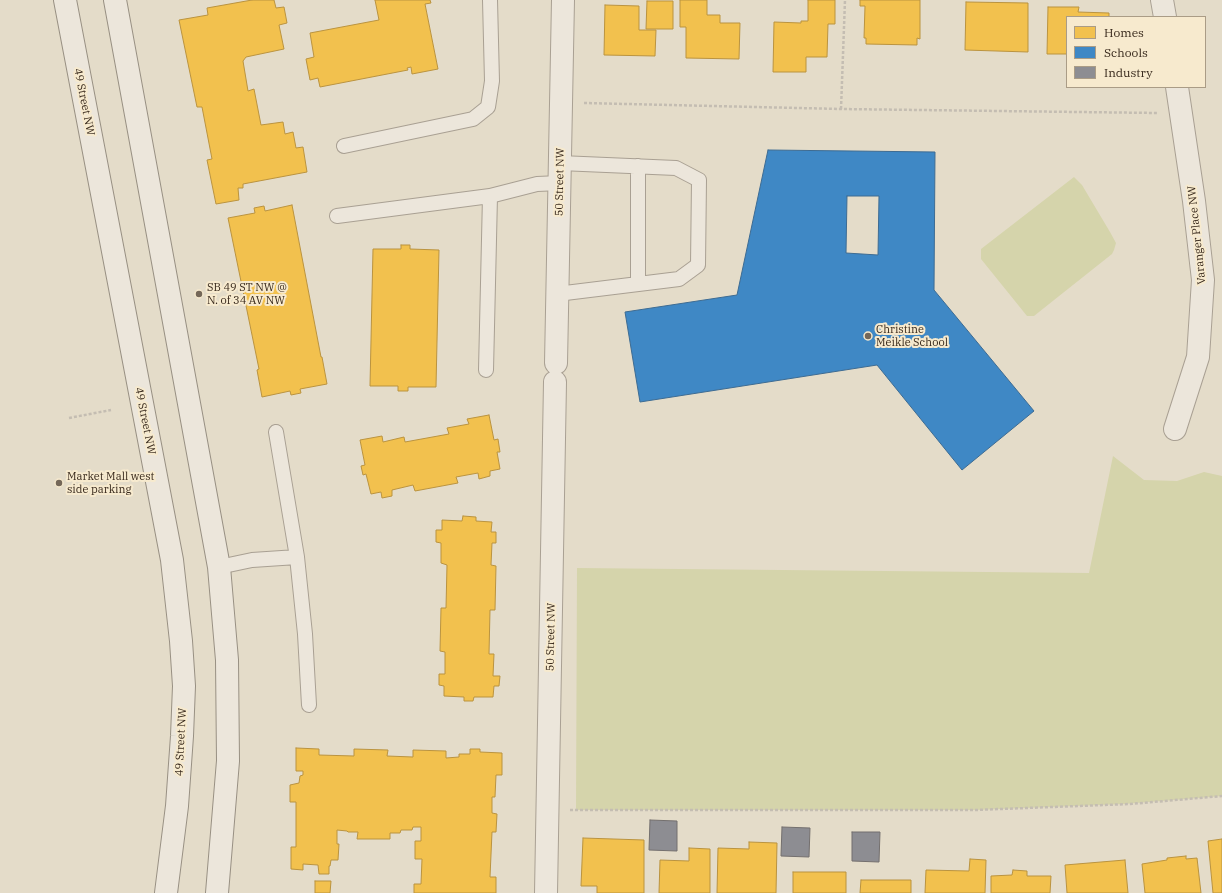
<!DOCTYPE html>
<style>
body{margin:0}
#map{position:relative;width:1222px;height:893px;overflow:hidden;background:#e4dcc9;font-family:"IBM Plex Serif",serif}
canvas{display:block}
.legend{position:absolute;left:1066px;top:16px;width:140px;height:72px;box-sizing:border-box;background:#f7eace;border:1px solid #aa9c86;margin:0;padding:5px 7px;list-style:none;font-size:12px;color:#37281b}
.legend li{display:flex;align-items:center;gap:8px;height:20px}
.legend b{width:20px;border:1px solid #aa9c86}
</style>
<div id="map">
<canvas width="1222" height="893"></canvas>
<ul class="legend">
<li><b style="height:11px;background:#f2c14e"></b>Homes</li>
<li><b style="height:11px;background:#3f88c5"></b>Schools</li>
<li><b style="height:11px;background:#8d8d92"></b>Industry</li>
</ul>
</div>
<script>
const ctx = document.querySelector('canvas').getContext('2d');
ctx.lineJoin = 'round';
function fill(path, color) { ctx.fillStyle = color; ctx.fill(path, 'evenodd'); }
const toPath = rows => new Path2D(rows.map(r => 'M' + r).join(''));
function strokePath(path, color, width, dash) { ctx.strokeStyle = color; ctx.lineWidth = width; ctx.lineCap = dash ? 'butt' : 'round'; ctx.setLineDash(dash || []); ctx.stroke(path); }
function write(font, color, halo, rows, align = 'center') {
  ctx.font = font + ' "IBM Plex Serif",serif'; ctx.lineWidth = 4; ctx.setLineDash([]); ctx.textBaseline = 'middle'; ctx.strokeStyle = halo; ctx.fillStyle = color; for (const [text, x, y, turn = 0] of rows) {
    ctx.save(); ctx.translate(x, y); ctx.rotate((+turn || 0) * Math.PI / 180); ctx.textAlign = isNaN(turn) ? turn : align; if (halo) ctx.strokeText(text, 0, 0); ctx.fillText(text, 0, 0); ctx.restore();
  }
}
const green = toPath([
 [1074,177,1082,185,1110,232,1116,243,1114,250,1112,254,1044,308,1034,316,1027,316,981,259,981,249],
 [1113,456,1144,480,1177,481,1204,472,1222,476,1222,796,1124,804,975,810,576,810,577,568,1089,573]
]);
const homes = toPath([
 [252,0,274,0,276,8,284,7,287,23,279,25,284,49,246,57,243,61,248,91,254,89,261,125,283,122,285,134,293,132,296,148,303,147,307,172,243,184,243,188,238,188,239,200,216,204,207,160,212,159,202,107,197,107,179,20,208,15,207,8,252,0],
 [375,0,430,0,431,3,425,4,438,69,412,74,411,67,407,68,408,70,320,87,318,78,310,80,306,59,314,57,310,33,379,20,375,0],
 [680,0,707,0,707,15,720,15,720,23,740,23,739,59,686,58,686,27,680,27,680,0],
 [808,0,835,0,835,24,828,24,827,57,806,57,806,72,773,72,774,22,801,23,801,21,808,21,808,0],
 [860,0,920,0,920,39,917,38,917,45,866,44,866,38,864,38,865,6,860,6,860,0],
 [647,1,673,1,673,29,646,29,647,1],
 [966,2,1028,3,1028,52,965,50,966,2],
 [605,5,639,6,639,30,656,30,655,56,604,55,605,5],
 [1048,7,1079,7,1078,12,1109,13,1109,17,1067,17,1067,54,1047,54,1048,7],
 [292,205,321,357,322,357,327,384,300,389,301,393,291,395,290,391,262,397,257,370,259,369,228,218,255,213,254,208,264,206,265,211,292,205],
 [401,245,410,245,410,249,439,250,436,387,408,387,408,391,398,391,398,386,370,386,373,249,401,249,401,245],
 [489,415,494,440,498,439,500,452,497,452,500,469,490,471,490,476,479,479,478,473,456,477,458,483,415,491,413,485,392,490,392,496,382,498,381,492,371,494,366,474,363,475,361,466,365,465,360,440,382,436,383,442,404,437,405,442,449,434,447,428,469,424,467,419,489,415],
 [463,516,476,517,476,521,492,522,491,532,496,532,496,543,492,543,491,565,496,566,495,610,490,610,489,654,494,654,493,676,500,676,499,686,494,686,493,697,474,697,473,701,464,701,464,697,444,696,444,686,439,685,439,674,445,674,445,652,440,651,441,608,446,608,447,565,441,563,441,543,436,542,436,530,442,530,442,520,462,521,463,516],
 [296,748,319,749,319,755,354,756,354,749,388,750,387,756,413,757,413,750,446,751,446,758,459,757,459,754,470,754,470,749,480,749,480,752,502,753,502,775,496,775,495,797,492,797,492,813,497,814,496,832,492,832,490,877,496,877,496,893,414,893,414,884,421,884,422,859,415,859,415,841,421,841,421,827,413,827,412,830,401,830,400,833,390,833,390,839,357,839,358,832,348,832,347,831,337,830,337,844,339,844,338,860,331,860,330,866,329,866,329,874,319,874,318,865,303,864,303,870,291,869,291,847,296,847,296,802,290,802,290,785,299,783,300,776,303,775,303,771,296,771,296,748],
 [583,838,644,840,644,893,597,893,597,886,581,886,583,838],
 [1222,839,1222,893,1213,893,1208,841,1222,839],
 [749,842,777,843,776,893,717,893,718,848,749,849,749,842],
 [689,848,710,849,710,893,659,893,660,860,689,861,689,848],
 [1186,856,1186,859,1197,858,1201,893,1145,893,1142,864,1167,860,1167,858,1186,856],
 [970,859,986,860,985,893,925,893,926,870,969,871,970,859],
 [1125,860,1128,893,1067,893,1065,865,1125,860],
 [1013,870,1027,871,1027,876,1051,876,1050,893,991,893,991,876,1012,875,1013,870],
 [793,872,846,872,846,893,793,893,793,872],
 [861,880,911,880,911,893,860,893,861,880],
 [315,881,331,881,330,893,315,893,315,881]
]);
const schools = toPath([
 [768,150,935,152,934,290,1034,411,962,470,877,365,640,402,625,312,737,295,768,150],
 [847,196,879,196,878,255,846,253,847,196]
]);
const industry = toPath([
 [650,820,677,821,677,851,649,850,650,820],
 [782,827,810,828,809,857,781,856,782,827],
 [852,832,880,832,879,862,852,861,852,832]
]);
const path = toPath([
 [584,103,841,109,1157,113],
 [841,109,845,0],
 [69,418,111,410],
 [570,810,975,810,1130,804,1222,796]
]);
const lane = toPath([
 [344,146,473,119,488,107,492,81,490,0],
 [337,216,490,196],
 [638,284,638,166],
 [557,294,679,279,698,265,699,180,676,168,560,163],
 [486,370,490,196,537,184,560,183],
 [276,432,297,557,305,634,309,705],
 [219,567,252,560,297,557]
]);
const street = toPath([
 [1162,0,1165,17],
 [556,363,563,0],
 [1175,429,1198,357,1203,280,1194,201,1177,87],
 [546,893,555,382]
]);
const secondary = toPath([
 [65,0,172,560,181,641,184,686,182,736,177,806,166,893],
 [115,0,219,567,227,660,228,761,217,893]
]);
const markers = [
 [199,294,4,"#746758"],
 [868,336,4,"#746758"],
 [59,483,4,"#746758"]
];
const streetNames = [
 ["49 Street NW",84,102,79],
 ["50 Street NW",560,182,-89],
 ["Varanger Place NW",1197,235,-96],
 ["49 Street NW",145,421,79],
 ["50 Street NW",551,637,-89],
 ["49 Street NW",181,742,-87]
];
const poiNames = [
 ["SB 49 ST NW @",207,288],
 ["N. of 34 AV NW",207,301],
 ["Christine",876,330],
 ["Meikle School",876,343],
 ["Market Mall west",67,477],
 ["side parking",67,490]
];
fill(green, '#d5d4ab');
fill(homes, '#f2c14e');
strokePath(homes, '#ba933f', 1);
fill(schools, '#3f88c5');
strokePath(schools, '#3d6b92', 1);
fill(industry, '#8d8d92');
strokePath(industry, '#736f6e', 1);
strokePath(lane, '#a9a093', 16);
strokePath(street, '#a9a093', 24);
strokePath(secondary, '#989083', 24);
strokePath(path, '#c4bdb2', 2.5, [3, 2]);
strokePath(lane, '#ece6db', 14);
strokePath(street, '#ece6db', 22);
strokePath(secondary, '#ece6db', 22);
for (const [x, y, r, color] of markers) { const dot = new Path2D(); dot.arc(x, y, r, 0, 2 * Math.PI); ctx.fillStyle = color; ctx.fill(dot); strokePath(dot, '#f7eace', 1.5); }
write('11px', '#37281b', '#f7eace', streetNames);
write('11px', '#37281b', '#f7eace', poiNames, 'left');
</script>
